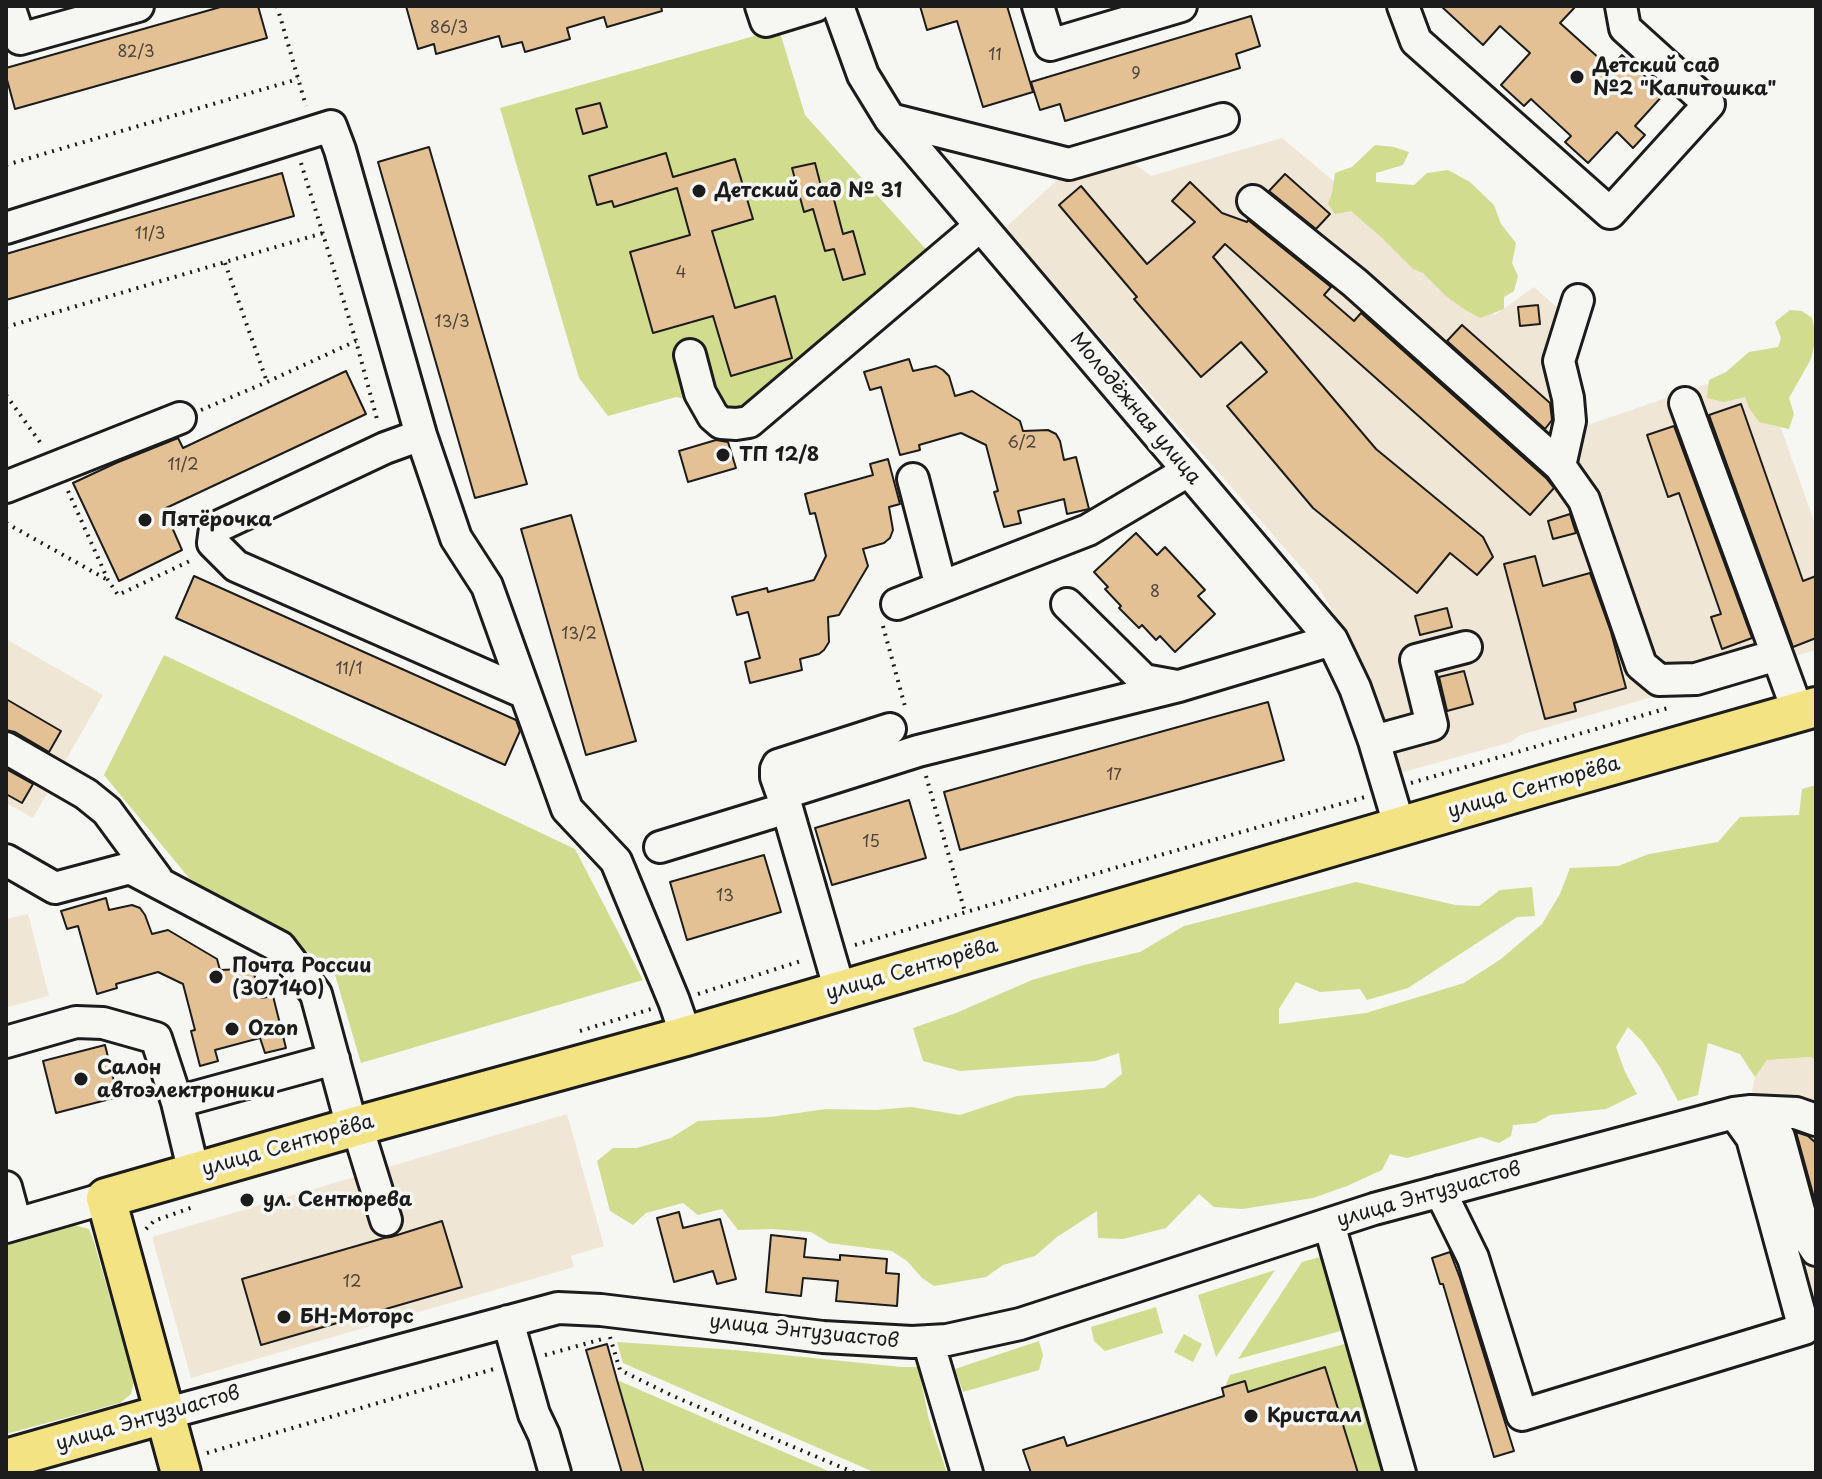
<!DOCTYPE html>
<meta charset="utf-8">
<style>
body{margin:0}
#map{position:relative;width:1822px;height:1479px;overflow:hidden;background:#f6f6f2;font-family:"Playpen Sans",sans-serif}
canvas{display:block}
.frame{position:absolute;inset:0;border:8px solid #1c1c1c;pointer-events:none}
</style>
<div id="map">
<canvas width="1822" height="1479"></canvas>
<div class="frame"></div>
</div>
<script>
const ctx = document.querySelector('canvas').getContext('2d');
ctx.lineJoin = 'round';
function fill(path, color) { ctx.fillStyle = color; ctx.fill(path, 'evenodd'); }
const toPath = rows => new Path2D(rows.map(r => 'M' + r).join(''));
function strokePath(path, color, width, dash) { ctx.strokeStyle = color; ctx.lineWidth = width; ctx.lineCap = dash ? 'butt' : 'round'; ctx.setLineDash(dash || []); ctx.stroke(path); }
function write(font, color, halo, rows, align = 'center') {
  ctx.font = font + ' "Playpen Sans",sans-serif'; ctx.lineWidth = 7; ctx.setLineDash([]); ctx.textBaseline = 'middle'; ctx.strokeStyle = halo; ctx.fillStyle = color; for (const [text, x, y, turn = 0] of rows) {
    ctx.save(); ctx.translate(x, y); ctx.rotate((+turn || 0) * Math.PI / 180); ctx.textAlign = isNaN(turn) ? turn : align; if (halo) ctx.strokeText(text, 0, 0); ctx.fillText(text, 0, 0); ctx.restore();
  }
}
const built = toPath([
 [1282,138,1495,315,1534,287,1578,326,1582,427,1759,366,1816,527,1816,650,1520,735,1511,742,1400,773,1362,660,1317,585,1005,228,1066,172,1128,159,1151,176],
 [6,639,103,695,33,818,6,803],
 [28,914,49,996,8,1007,6,998,6,919],
 [1810,1057,1816,1059,1816,1321,1752,1091,1755,1077,1767,1060],
 [567,1114,604,1246,571,1256,574,1267,191,1378,152,1237]
]);
const green = toPath([
 [779,29,805,115,941,266,762,422,723,406,676,397,608,416,579,378,500,108],
 [1375,145,1394,147,1409,152,1403,165,1376,173,1376,182,1414,185,1427,173,1448,170,1470,182,1494,205,1501,224,1516,243,1512,263,1518,276,1514,291,1504,297,1504,309,1480,318,1464,309,1446,296,1423,273,1413,269,1381,237,1351,211,1335,214,1328,204,1332,193,1335,173,1352,167],
 [1790,310,1802,311,1812,318,1816,337,1811,359,1789,398,1794,414,1789,429,1759,422,1749,408,1745,397,1724,402,1707,398,1709,380,1726,372,1749,352,1778,347,1781,338,1775,322],
 [164,655,575,849,643,980,361,1063,333,968,189,878,104,775],
 [1816,785,1816,1059,1810,1057,1767,1060,1755,1077,1740,1054,1708,1043,1698,1095,1678,1101,1661,1069,1642,1041,1628,1027,1616,1047,1625,1072,1637,1094,1606,1109,1550,1115,1536,1123,1513,1125,1511,1136,1499,1143,1481,1137,1407,1158,1390,1154,1382,1170,1347,1186,1313,1198,1242,1209,1214,1207,1199,1194,1166,1228,1123,1239,1098,1238,1097,1211,1057,1237,1035,1256,1003,1265,986,1277,934,1286,922,1278,907,1261,892,1251,829,1243,811,1232,772,1229,738,1230,722,1209,698,1215,683,1203,646,1213,633,1225,610,1211,597,1161,613,1148,637,1148,671,1138,698,1121,770,1117,826,1109,876,1110,911,1107,960,1115,1017,1096,1104,1088,1122,1074,1119,1053,1096,1061,960,1071,923,1061,913,1028,956,1013,1032,980,1084,965,1140,952,1184,926,1356,882,1455,905,1479,906,1500,890,1532,887,1535,916,1517,917,1408,988,1367,1000,1360,989,1320,992,1296,982,1279,1009,1279,1024,1366,1013,1464,983,1501,959,1542,924,1560,894,1570,868,1618,866,1649,854,1718,842,1740,817,1799,815,1802,789],
 [73,1225,89,1229,93,1239,134,1381,131,1394,120,1403,6,1434,6,1244],
 [1320,1257,1329,1266,1348,1329,1238,1359,1302,1262],
 [1275,1270,1216,1357,1198,1295],
 [1156,1307,1163,1333,1105,1351,1094,1341,1091,1327],
 [1184,1334,1202,1344,1193,1362,1174,1352],
 [1039,1341,1043,1355,1039,1370,963,1392,955,1369],
 [617,1342,735,1350,901,1367,918,1367,929,1420,947,1473,876,1473,623,1363],
 [1352,1342,1391,1473,1355,1473,1357,1470,1325,1368,1248,1392,1245,1381,1225,1387,1230,1375],
 [617,1380,730,1429,833,1473,644,1473]
]);
const building = toPath([
 [224,6,258,6,267,38,15,109,6,76,6,68,224,6],
 [406,6,661,6,662,11,607,27,604,17,567,28,570,39,525,52,522,42,502,47,499,36,436,54,434,44,418,49,406,6],
 [920,6,1007,6,1033,92,983,107,957,21,927,30,920,6],
 [1441,6,1576,6,1560,23,1610,68,1622,55,1664,94,1635,126,1645,135,1633,148,1617,132,1588,163,1565,142,1571,136,1531,99,1524,106,1501,85,1530,53,1500,26,1483,45,1441,6],
 [1251,16,1260,46,1236,54,1240,68,1065,121,1060,104,1040,110,1031,82,1251,16],
 [600,103,607,127,583,134,576,109,600,103],
 [429,147,527,484,475,498,378,162,429,147],
 [666,153,673,177,735,159,753,219,712,231,735,308,775,296,792,358,731,376,713,316,653,333,630,252,690,235,677,188,614,207,612,201,597,205,589,176,666,153],
 [815,163,823,194,832,192,843,234,853,231,865,274,843,280,834,249,825,251,813,209,804,212,792,168,815,163],
 [282,173,294,216,6,300,6,254,282,173],
 [1285,174,1330,214,1316,229,1269,191,1285,174],
 [1190,182,1222,213,1247,222,1248,220,1331,287,1324,295,1354,321,1361,313,1546,478,1554,488,1530,515,1225,244,1213,257,1376,449,1483,537,1493,557,1477,575,1450,553,1417,593,1313,508,1227,406,1267,372,1241,342,1201,377,1134,299,1137,297,1059,205,1081,186,1147,264,1195,222,1172,201,1190,182],
 [1538,305,1540,324,1520,326,1518,307,1538,305],
 [1462,325,1550,403,1552,420,1545,429,1447,341,1462,325],
 [909,359,913,371,936,366,943,370,949,376,955,396,972,391,1020,421,1023,431,1048,430,1056,434,1060,441,1064,460,1076,457,1089,509,1067,514,1064,499,1018,511,1021,523,1004,527,994,492,998,491,986,445,961,433,919,445,920,450,900,455,881,387,870,390,864,372,909,359],
 [346,371,366,414,164,509,182,550,119,581,73,483,116,463,178,438,183,448,346,371],
 [1741,404,1803,581,1816,576,1816,638,1793,647,1709,415,1741,404],
 [1674,426,1752,638,1722,649,1711,617,1721,614,1679,493,1668,497,1647,435,1674,426],
 [716,440,728,442,736,468,688,482,679,451,716,440],
 [888,459,900,504,889,507,893,530,890,538,884,543,863,549,868,566,839,615,828,617,829,642,824,650,819,654,800,659,802,670,750,683,745,662,760,658,748,612,737,615,732,597,767,588,768,592,814,580,826,556,815,513,810,514,805,494,873,475,870,464,888,459],
 [1570,514,1576,533,1553,539,1548,521,1570,514],
 [571,515,636,741,586,755,521,529,571,515],
 [1136,533,1157,555,1165,547,1205,590,1198,596,1215,614,1175,652,1160,636,1156,640,1142,625,1139,628,1119,608,1121,606,1105,589,1108,587,1094,572,1136,533],
 [1535,556,1543,586,1590,573,1611,632,1626,688,1574,703,1576,711,1545,719,1504,564,1535,556],
 [194,576,516,720,520,731,505,765,176,618,194,576],
 [1447,608,1452,627,1420,635,1415,616,1447,608],
 [1464,671,1473,704,1447,711,1439,677,1464,671],
 [6,699,61,731,49,752,15,732,6,730,6,699],
 [1268,702,1284,760,960,850,944,792,1268,702],
 [6,769,33,784,22,803,6,794,6,769],
 [909,800,926,858,832,885,815,828,909,800],
 [764,855,781,912,687,940,670,882,764,855],
 [106,898,109,910,132,905,140,908,145,915,152,934,168,930,217,959,220,970,244,969,253,973,256,979,261,998,273,996,286,1048,265,1053,260,1038,215,1050,218,1061,200,1066,191,1031,195,1030,183,984,158,972,116,984,117,988,97,994,78,926,67,929,61,911,106,898],
 [105,1045,118,1097,56,1113,43,1061,105,1045],
 [1796,1132,1808,1136,1816,1143,1816,1205,1796,1132],
 [679,1212,683,1228,720,1219,736,1279,717,1284,713,1271,674,1282,657,1218,679,1212],
 [442,1221,462,1287,261,1345,242,1279,384,1238,391,1237,442,1221],
 [771,1235,806,1239,804,1257,840,1260,840,1255,887,1259,886,1273,899,1274,897,1306,836,1301,838,1281,803,1278,801,1296,766,1292,771,1235],
 [1450,1252,1460,1278,1514,1451,1494,1457,1443,1284,1440,1284,1432,1258,1450,1252],
 [607,1344,617,1380,644,1473,622,1473,586,1350,607,1344],
 [1325,1367,1358,1473,1031,1473,1023,1450,1064,1437,1067,1446,1224,1396,1222,1388,1245,1381,1248,1392,1325,1367]
]);
const path = toPath([
 [277,6,306,106],
 [301,163,356,341,378,423],
 [6,165,298,79],
 [225,263,267,382],
 [6,327,323,233],
 [6,395,42,445],
 [201,410,267,382,356,341],
 [68,491,108,580,118,595,194,559],
 [6,523,106,579],
 [883,626,906,710],
 [926,776,965,912],
 [1411,783,1668,708],
 [855,945,1118,867,1365,797],
 [698,994,804,960],
 [580,1031,651,1009],
 [146,1229,154,1221,193,1207],
 [610,1337,620,1370,673,1396,855,1473],
 [545,1355,606,1338],
 [207,1453,494,1369]
]);
const minor = toPath([
 [9,6,20,39,138,6],
 [761,6,766,21,815,6],
 [838,6,863,75,890,119,1332,640,1355,688,1374,741,1400,828],
 [1038,6,1050,45,1181,6],
 [1403,6,1416,41,1610,213,1709,104,1625,28,1621,6],
 [890,119,1069,164,1223,119],
 [1253,201,1355,283,1560,466,1584,500,1641,665,1659,680,1696,679,1777,655],
 [6,228,331,126,340,150,421,435,456,538,487,586,567,809,616,861,674,1001,686,1036],
 [690,355,700,393,713,416,721,423,736,424,749,422,980,226],
 [1685,403,1798,712],
 [421,435,385,448,215,528,213,543,236,566,525,693],
 [1560,466,1570,421,1568,398,1559,361,1578,300],
 [913,479,941,587],
 [6,487,180,418],
 [897,604,1088,530,1188,471],
 [1067,604,1144,680,1177,686],
 [1374,741,1432,725,1416,660,1466,647],
 [6,748,86,794,107,811,157,879],
 [782,794,918,751,1179,686,1332,640],
 [787,808,840,991],
 [660,847,787,808,776,777,776,769,778,765,890,729],
 [6,860,55,888,130,868,280,947,316,994,352,1127],
 [6,1042,76,1022,103,1023,156,1038,177,1102,194,1173],
 [177,1102,334,1059],
 [1751,1111,1772,1126,1779,1137,1805,1233,1816,1250],
 [357,1126,386,1220],
 [6,1187,16,1224],
 [1440,1191,1473,1258,1522,1415,1804,1329,1752,1138,1734,1113],
 [1329,1224,1400,1473],
 [6,1227,106,1198],
 [508,1321,534,1414,544,1435,555,1473],
 [928,1341,967,1473],
 [164,1414,558,1308,601,1310,823,1337,912,1342,947,1340,1020,1324,1374,1209,1734,1113,1751,1111,1796,1113,1816,1120]
]);
const major = toPath([
 [6,1459,164,1414],
 [181,1473,106,1198,357,1126,686,1036,1542,785,1816,707]
]);
const markers = [
 [1577,77,8,"#1c1c1c"],
 [699,191,8,"#1c1c1c"],
 [723,455,8,"#1c1c1c"],
 [145,520,8,"#1c1c1c"],
 [216,977,8,"#1c1c1c"],
 [232,1029,8,"#1c1c1c"],
 [81,1079,8,"#1c1c1c"],
 [247,1200,8,"#1c1c1c"],
 [284,1317,8,"#1c1c1c"],
 [1251,1416,8,"#1c1c1c"]
];
const numberNames = [
 ["86/3",449,29],
 ["82/3",136,53],
 ["11",995,56],
 ["9",1136,75],
 ["11/3",150,235],
 ["4",681,274],
 ["13/3",452,323],
 ["6/2",1022,444],
 ["11/2",183,466],
 ["8",1155,593],
 ["13/2",579,635],
 ["11/1",349,670],
 ["17",1114,776],
 ["15",871,843],
 ["13",725,897],
 ["12",352,1283]
];
const poiNames = [
 ["Детский сад",1593,66],
 ["№2 \"Капитошка\"",1593,89],
 ["Детский сад № 31",715,191],
 ["ТП 12/8",739,455],
 ["Пятёрочка",161,520],
 ["Почта России",232,966],
 ["(307140)",232,989],
 ["Ozon",248,1029],
 ["Салон",97,1068],
 ["автоэлектроники",97,1091],
 ["ул. Сентюрева",263,1200],
 ["БН-Моторс",300,1317],
 ["Кристалл",1267,1416]
];
const streetNames = [
 ["Молодёжная улица",1135,409,50],
 ["улица Сентюрёва",1534,788,-16],
 ["улица Сентюрёва",912,970,-16],
 ["улица Сентюрёва",288,1146,-16],
 ["улица Энтузиастов",1429,1195,-16],
 ["улица Энтузиастов",804,1332,6],
 ["улица Энтузиастов",148,1419,-16]
];
fill(built, '#f0e6d6');
fill(green, '#d1dc8f');
fill(building, '#e3c195');
strokePath(building, '#1c1c1c', 2);
strokePath(minor, '#1c1c1c', 36);
strokePath(major, '#1c1c1c', 44);
strokePath(path, '#1c1c1c', 4, [2, 6]);
strokePath(minor, '#f6f6f2', 30);
strokePath(major, '#f4e382', 38);
for (const [x, y, r, color] of markers) { const dot = new Path2D(); dot.arc(x, y, r, 0, 2 * Math.PI); ctx.fillStyle = color; ctx.fill(dot); strokePath(dot, '#f6f6f2', 3); }
write('16px', '#4e453a', null, numberNames);
write('bold 20px', '#1c1c1c', '#f6f6f2', poiNames, 'left');
write('20px', '#1c1c1c', '#f6f6f2', streetNames);
</script>
